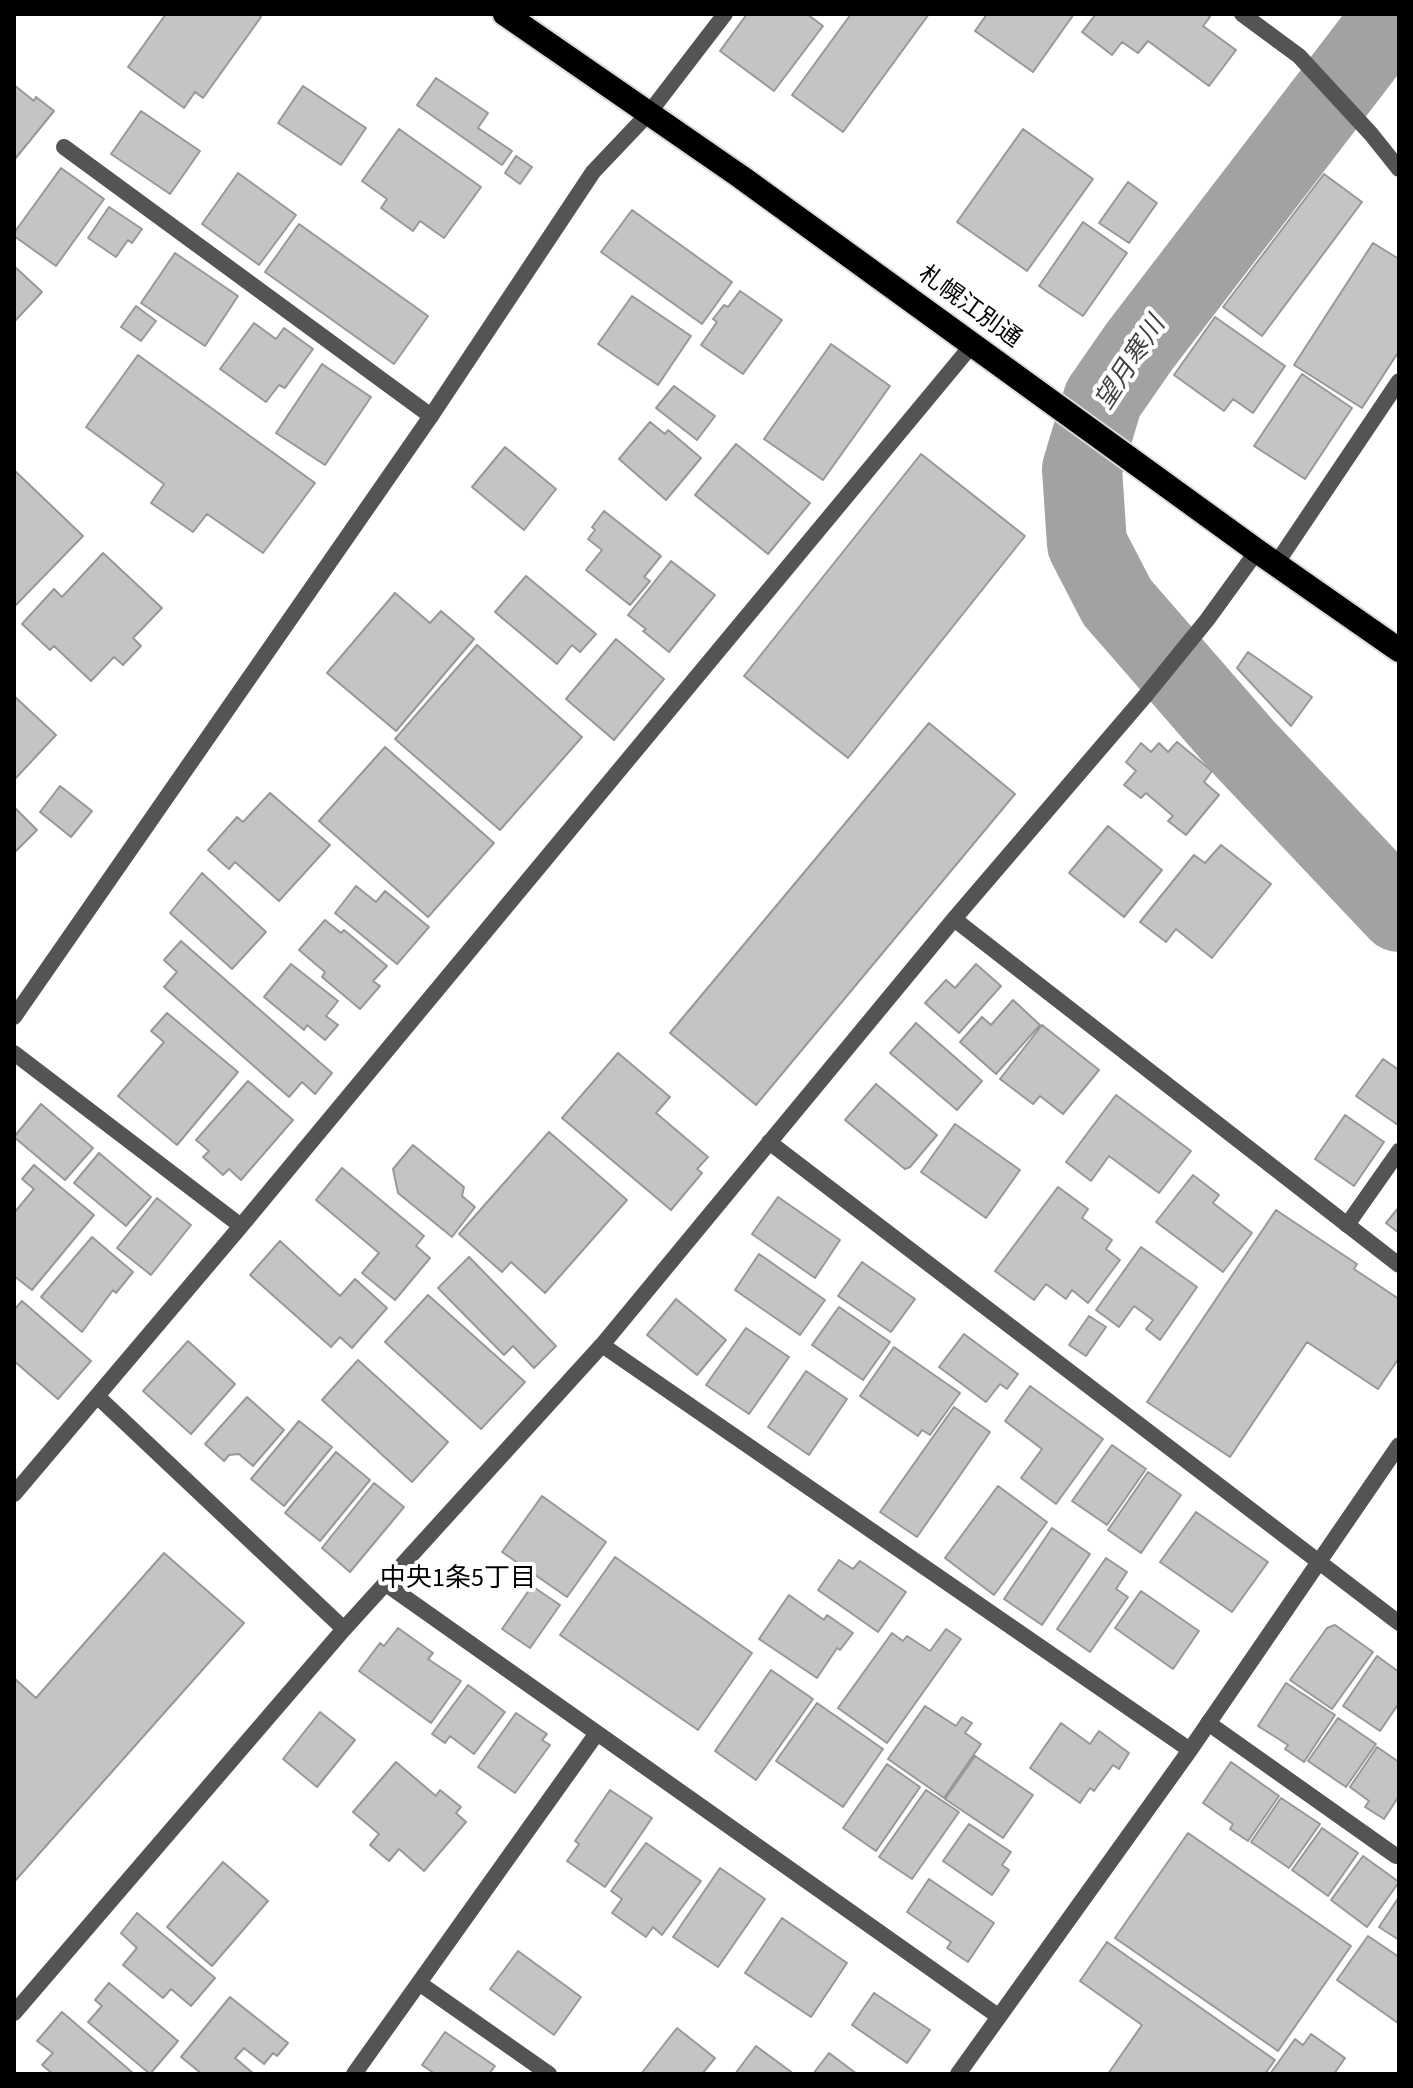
<!DOCTYPE html>
<meta charset="utf-8">
<style>
body{margin:0}
#map{position:relative;width:1413px;height:2088px;overflow:hidden;background:#fff;font-family:"Source Sans 3",sans-serif}
canvas{display:block}
.frame{position:absolute;inset:0;border:16px solid #000;pointer-events:none}
</style>
<div id="map">
<canvas width="1413" height="2088"></canvas>
<div class="frame"></div>
</div>
<script>
const ctx = document.querySelector('canvas').getContext('2d');
ctx.lineJoin = 'round';
const toPath = rows => new Path2D(rows.map(r => 'M' + r).join(''));
function strokePath(path, color, width, dash) { ctx.strokeStyle = color; ctx.lineWidth = width; ctx.lineCap = dash ? 'butt' : 'round'; ctx.setLineDash(dash || []); ctx.stroke(path); }
function fill(path, color) { ctx.fillStyle = color; ctx.fill(path, 'evenodd'); }
function write(font, color, halo, rows, align = 'center') {
  ctx.font = font + ' "Source Sans 3","Noto Sans JP",sans-serif'; ctx.lineWidth = 8; ctx.setLineDash([]); ctx.textBaseline = 'middle'; ctx.strokeStyle = halo; ctx.fillStyle = color; for (const [text, x, y, turn = 0] of rows) {
    ctx.save(); ctx.translate(x, y); ctx.rotate((+turn || 0) * Math.PI / 180); ctx.textAlign = isNaN(turn) ? turn : align; if (halo) ctx.strokeText(text, 0, 0); ctx.fillText(text, 0, 0); ctx.restore();
  }
}
const river = toPath([
 [1394,14,1139,347,1103,399,1082,469,1087,544,1117,602,1245,749,1399,912]
]);
const building = toPath([
 [166,14,257,14,261,17,203,98,195,92,184,108,128,67,166,14],
 [747,14,807,14,823,26,774,91,720,51,747,14],
 [851,14,929,14,843,132,792,95,851,14],
 [987,14,1074,14,1033,72,975,31,987,14],
 [1096,14,1206,14,1210,17,1203,26,1236,50,1209,86,1148,41,1138,53,1122,42,1112,55,1082,32,1096,14],
 [436,78,488,113,478,128,512,151,502,165,417,105,436,78],
 [14,85,34,101,36,97,54,111,15,159,14,85],
 [303,86,366,128,341,165,278,123,303,86],
 [141,111,200,151,170,194,111,154,141,111],
 [399,129,481,187,444,238,420,221,413,231,381,208,387,199,362,181,399,129],
 [1023,129,1093,179,1027,271,957,222,1023,129],
 [516,156,532,167,520,184,505,173,516,156],
 [61,168,104,199,56,266,14,236,14,233,61,168],
 [238,173,296,215,259,265,202,224,238,173],
 [1324,174,1362,202,1262,336,1223,307,1324,174],
 [1128,182,1157,203,1129,243,1099,223,1128,182],
 [109,207,142,229,132,243,128,240,116,257,88,238,109,207],
 [632,210,732,282,702,324,601,252,632,210],
 [1083,222,1127,253,1083,316,1039,286,1083,222],
 [299,224,428,316,394,364,265,272,299,224],
 [1373,243,1399,259,1399,351,1362,408,1294,365,1373,243],
 [175,253,238,296,205,346,141,303,175,253],
 [14,266,42,292,14,322,14,266],
 [740,291,782,320,743,374,701,345,717,322,713,319,724,305,728,307,740,291],
 [632,296,691,336,658,385,598,344,632,296],
 [136,306,156,321,141,341,121,327,136,306],
 [1215,317,1285,366,1253,413,1233,399,1224,411,1174,375,1215,317],
 [254,323,276,339,284,328,313,349,285,388,279,385,266,402,220,369,254,323],
 [831,344,890,386,823,480,764,439,831,344],
 [138,355,315,483,263,553,207,514,193,532,151,503,164,484,86,427,138,355],
 [322,364,371,397,325,465,276,433,322,364],
 [1302,374,1352,408,1305,479,1254,446,1302,374],
 [674,386,715,416,697,440,656,408,674,386],
 [650,422,665,434,668,430,701,458,666,500,619,459,650,422],
 [736,444,810,503,768,554,695,495,736,444],
 [505,447,556,489,524,530,472,487,505,447],
 [921,454,1025,536,848,758,744,676,921,454],
 [14,470,83,536,14,607,14,470],
 [604,511,661,556,644,577,650,581,630,605,586,570,602,550,588,539,595,530,592,527,604,511],
 [103,553,162,608,133,638,141,646,123,665,114,657,91,681,54,646,50,650,22,624,54,589,62,597,103,553],
 [671,561,715,595,669,652,643,631,646,629,628,615,671,561],
 [526,576,596,634,580,652,572,645,557,664,495,612,526,576],
 [395,593,430,623,441,611,474,639,396,731,327,673,395,593],
 [616,639,664,679,614,740,566,699,616,639],
 [477,645,582,737,500,830,395,739,477,645],
 [1248,652,1312,697,1291,726,1237,668,1248,652],
 [14,696,56,735,14,780,14,696],
 [929,723,1015,794,756,1105,670,1033,929,723],
 [1177,742,1212,771,1204,782,1219,795,1186,835,1168,821,1173,816,1146,793,1141,798,1124,785,1136,771,1126,762,1141,743,1151,752,1159,743,1168,752,1177,742],
 [385,747,494,843,428,917,319,821,385,747],
 [60,786,92,811,71,837,40,812,60,786],
 [270,793,330,845,279,901,235,862,229,869,208,850,237,817,243,822,270,793],
 [14,807,37,830,16,851,14,849,14,807],
 [1108,826,1162,870,1124,917,1069,873,1108,826],
 [1221,845,1271,884,1212,958,1176,929,1166,942,1140,922,1194,855,1205,863,1221,845],
 [202,873,266,932,232,969,170,913,202,873],
 [356,886,376,902,385,891,429,927,397,964,335,913,356,886],
 [325,920,341,933,344,930,387,966,373,981,380,986,360,1009,322,977,325,972,299,950,325,920],
 [181,941,332,1073,315,1094,302,1082,289,1097,164,987,177,972,164,960,181,941],
 [291,964,338,1001,326,1016,338,1025,325,1040,307,1025,304,1030,264,997,291,964],
 [976,964,1001,986,959,1033,925,1003,946,980,955,988,976,964],
 [1013,1000,1040,1025,996,1074,960,1042,982,1017,991,1025,1013,1000],
 [167,1013,238,1072,177,1145,118,1096,164,1042,151,1031,167,1013],
 [916,1023,982,1081,957,1110,890,1053,916,1023],
 [1042,1025,1099,1070,1063,1114,1040,1096,1033,1104,1000,1079,1042,1025],
 [618,1053,670,1097,656,1113,708,1157,697,1169,702,1173,671,1210,562,1118,618,1053],
 [1383,1059,1399,1070,1398,1125,1356,1096,1383,1059],
 [248,1081,293,1120,241,1180,229,1169,223,1175,203,1157,209,1151,196,1140,248,1081],
 [876,1084,937,1135,910,1167,905,1169,845,1120,876,1084],
 [1116,1095,1191,1151,1159,1193,1109,1156,1091,1181,1066,1162,1116,1095],
 [41,1104,93,1148,65,1180,14,1137,41,1104],
 [1345,1115,1384,1142,1354,1186,1315,1159,1345,1115],
 [955,1124,1020,1170,986,1218,921,1172,955,1124],
 [549,1132,627,1200,545,1293,511,1262,502,1272,459,1234,549,1132],
 [413,1145,464,1187,462,1196,475,1207,452,1237,398,1193,393,1169,413,1145],
 [99,1153,151,1197,126,1226,74,1183,99,1153],
 [34,1165,94,1215,32,1290,14,1276,14,1213,34,1189,22,1179,34,1165],
 [342,1168,424,1236,416,1246,430,1258,395,1300,362,1273,379,1253,316,1200,342,1168],
 [1193,1175,1219,1195,1213,1203,1252,1233,1223,1272,1156,1222,1193,1175],
 [1058,1187,1088,1209,1082,1218,1112,1240,1106,1249,1120,1260,1088,1303,1072,1290,1066,1299,1046,1284,1034,1300,995,1271,1058,1187],
 [778,1197,840,1240,815,1278,752,1234,778,1197],
 [157,1198,191,1225,151,1275,117,1248,157,1198],
 [1399,1207,1399,1233,1386,1223,1399,1207],
 [1276,1210,1357,1264,1354,1269,1399,1299,1399,1358,1378,1389,1307,1342,1230,1457,1147,1402,1276,1210],
 [92,1237,133,1272,116,1293,113,1290,82,1332,41,1297,92,1237],
 [280,1241,340,1296,355,1279,387,1308,352,1348,340,1337,331,1347,250,1275,280,1241],
 [1141,1247,1197,1287,1160,1340,1146,1329,1153,1320,1134,1306,1119,1327,1096,1310,1141,1247],
 [759,1254,825,1300,800,1335,735,1290,759,1254],
 [469,1257,556,1346,534,1368,513,1346,504,1355,438,1288,469,1257],
 [862,1262,915,1299,891,1332,838,1296,862,1262],
 [428,1295,525,1382,481,1429,385,1342,428,1295],
 [676,1299,726,1340,697,1375,647,1335,676,1299],
 [22,1301,91,1361,58,1399,14,1361,14,1310,22,1301],
 [839,1307,890,1342,863,1380,812,1345,839,1307],
 [1089,1316,1106,1327,1086,1356,1069,1345,1089,1316],
 [746,1328,789,1357,749,1414,706,1385,746,1328],
 [964,1334,1018,1374,1007,1389,1000,1384,986,1402,939,1367,964,1334],
 [188,1341,235,1384,191,1434,143,1391,188,1341],
 [894,1347,960,1393,930,1435,922,1430,918,1436,860,1396,894,1347],
 [358,1360,448,1442,412,1482,322,1400,358,1360],
 [806,1371,847,1399,809,1455,768,1427,806,1371],
 [1030,1386,1103,1439,1056,1504,1021,1478,1042,1449,1005,1421,1030,1386],
 [247,1397,284,1430,253,1466,239,1454,229,1455,224,1461,205,1444,247,1397],
 [954,1407,990,1432,917,1537,880,1512,954,1407],
 [299,1421,332,1447,284,1506,251,1479,299,1421],
 [1112,1445,1146,1469,1107,1525,1072,1501,1112,1445],
 [336,1452,370,1480,320,1541,285,1513,336,1452],
 [1148,1472,1181,1495,1141,1553,1108,1530,1148,1472],
 [374,1483,404,1507,350,1572,322,1548,374,1483],
 [998,1486,1047,1522,994,1595,945,1558,998,1486],
 [542,1496,606,1542,567,1597,502,1552,542,1496],
 [1196,1512,1268,1562,1232,1612,1160,1562,1196,1512],
 [1052,1528,1090,1554,1042,1625,1004,1599,1052,1528],
 [164,1553,244,1623,14,1882,14,1678,36,1698,164,1553],
 [615,1557,752,1653,698,1730,560,1635,615,1557],
 [1106,1558,1127,1572,1116,1589,1128,1597,1090,1652,1057,1629,1106,1558],
 [839,1560,853,1569,860,1561,906,1592,878,1632,818,1590,839,1560],
 [532,1586,560,1605,530,1648,502,1629,532,1586],
 [1141,1591,1199,1631,1173,1669,1115,1628,1141,1591],
 [789,1595,824,1620,827,1615,853,1633,840,1650,837,1648,817,1678,759,1639,789,1595],
 [1335,1625,1373,1652,1332,1709,1290,1680,1327,1628,1335,1625],
 [398,1628,433,1653,428,1659,461,1681,431,1723,359,1671,380,1643,384,1646,398,1628],
 [946,1629,961,1639,887,1743,838,1708,892,1633,903,1641,907,1636,930,1651,946,1629],
 [1377,1656,1399,1672,1399,1703,1380,1731,1343,1706,1377,1656],
 [771,1670,813,1699,756,1780,715,1751,771,1670],
 [1286,1683,1335,1715,1304,1762,1285,1749,1288,1745,1258,1726,1286,1683],
 [468,1685,505,1712,474,1754,450,1736,445,1743,432,1734,468,1685],
 [817,1703,883,1749,843,1807,776,1761,817,1703],
 [925,1706,956,1726,962,1717,972,1723,965,1733,981,1744,944,1798,888,1759,925,1706],
 [320,1712,355,1740,317,1787,283,1759,320,1712],
 [516,1713,547,1734,542,1740,550,1745,515,1793,478,1767,516,1713],
 [1338,1718,1376,1744,1346,1787,1308,1761,1338,1718],
 [1061,1723,1090,1744,1099,1731,1129,1753,1119,1769,1113,1765,1094,1791,1090,1788,1080,1803,1030,1768,1061,1723],
 [1377,1747,1399,1762,1399,1796,1384,1819,1365,1807,1369,1801,1350,1787,1377,1747],
 [975,1756,1033,1795,1003,1838,945,1799,975,1756],
 [396,1762,436,1796,440,1790,461,1807,456,1813,466,1822,424,1871,399,1849,389,1861,370,1845,379,1834,353,1812,396,1762],
 [1231,1762,1279,1796,1248,1841,1230,1829,1233,1824,1203,1803,1231,1762],
 [887,1764,920,1787,876,1851,843,1828,887,1764],
 [610,1790,652,1818,605,1887,567,1861,579,1844,575,1841,610,1790],
 [926,1790,959,1812,912,1879,879,1857,926,1790],
 [1281,1798,1320,1824,1289,1868,1251,1842,1281,1798],
 [969,1824,1011,1852,1002,1865,1009,1870,992,1895,943,1861,969,1824],
 [1322,1828,1358,1853,1328,1896,1292,1870,1322,1828],
 [1188,1833,1351,1946,1278,2051,1115,1938,1188,1833],
 [646,1843,701,1881,662,1935,653,1927,646,1937,612,1913,622,1899,611,1891,646,1843],
 [1363,1856,1399,1882,1367,1927,1331,1900,1363,1856],
 [223,1862,268,1901,212,1966,167,1927,223,1862],
 [720,1868,765,1899,718,1967,673,1937,720,1868],
 [929,1879,994,1923,968,1962,947,1948,951,1942,907,1912,929,1879],
 [1399,1897,1399,1940,1379,1927,1399,1897],
 [137,1913,215,1978,191,2006,171,1989,163,1998,123,1965,137,1948,121,1933,137,1913],
 [782,1918,847,1963,811,2017,745,1973,782,1918],
 [1368,1936,1399,1957,1398,2023,1337,1980,1368,1936],
 [1107,1942,1275,2060,1265,2074,1108,2074,1142,2025,1080,1981,1107,1942],
 [518,1951,581,1997,554,2035,490,1989,518,1951],
 [109,1983,178,2041,150,2074,88,2022,102,2006,95,2000,109,1983],
 [874,1993,930,2030,907,2063,852,2025,874,1993],
 [230,1997,288,2043,277,2056,273,2053,264,2064,244,2048,235,2058,254,2074,202,2074,181,2057,230,1997],
 [62,2012,134,2074,53,2074,42,2065,53,2053,37,2041,62,2012],
 [677,2028,715,2058,702,2074,641,2074,677,2028],
 [445,2032,495,2066,489,2074,435,2074,422,2065,445,2032],
 [1311,2034,1345,2058,1334,2074,1270,2074,1295,2039,1303,2045,1311,2034],
 [756,2046,794,2074,735,2074,756,2046],
 [829,2053,857,2074,813,2074,829,2053]
]);
const lane = toPath([
 [64,147,431,416],
 [1347,1225,1399,1151],
 [1208,1723,1396,1856]
]);
const street = toPath([
 [1242,14,1299,56,1371,134,1399,169],
 [1276,564,1399,381],
 [954,919,1399,1265],
 [14,1017,431,416,593,172,649,113,725,14],
 [14,1053,241,1226],
 [769,1142,1399,1623],
 [602,1345,1190,1750],
 [97,1396,344,1629],
 [14,1494,241,1226,972,345],
 [386,1584,998,2016],
 [419,1983,549,2074],
 [14,2013,344,1629,602,1345,954,919,1146,695,1207,620,1257,551],
 [354,2074,597,1733],
 [958,2074,1190,1750,1399,1445]
]);
const highway = toPath([
 [505,14,741,177,1257,551,1399,650]
]);
const streetNames = [
 ["札幌江別通",969,308,36]
];
const waterNames = [
 ["望月寒川",1132,364,-57]
];
const neighbourhoodNames = [
 ["中央1条5丁目",458,1580]
];
strokePath(river, '#a2a2a2', 80);
fill(building, '#c4c4c4');
strokePath(building, '#989898', 2);
strokePath(highway, '#dbdbdb', 28);
strokePath(lane, '#545454', 16);
strokePath(street, '#545454', 16);
strokePath(highway, '#000', 24);
write('24px', '#000', '#fff', streetNames);
write('italic 26px', '#434343', '#fff', waterNames);
write('26px', '#000', '#fff', neighbourhoodNames);
</script>
